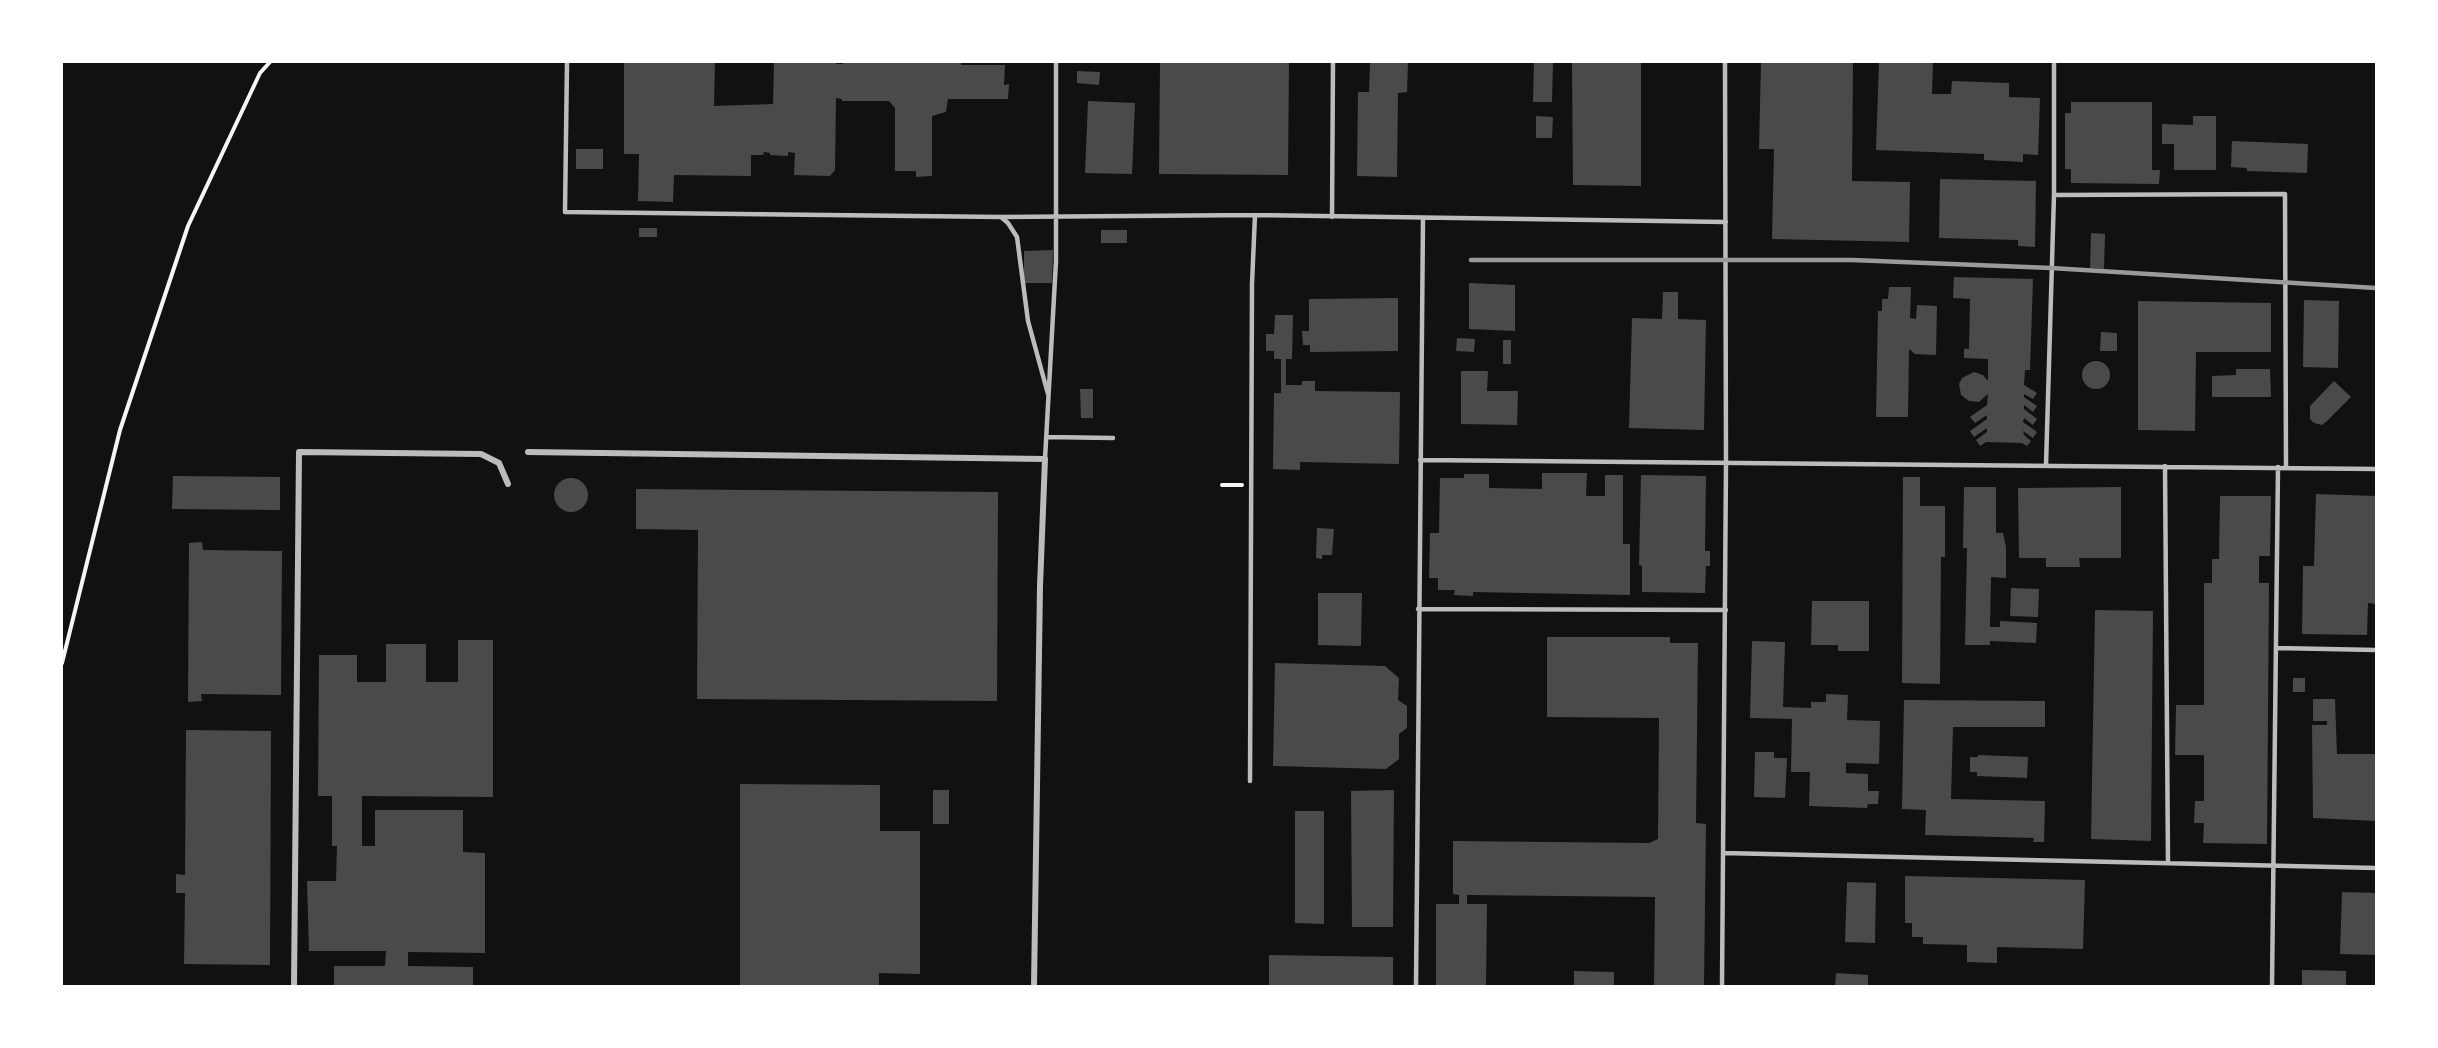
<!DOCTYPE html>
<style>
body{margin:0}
#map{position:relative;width:2438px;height:1048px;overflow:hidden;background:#111;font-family:"Fira Sans Condensed",sans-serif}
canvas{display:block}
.frame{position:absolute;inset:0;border:63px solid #fff;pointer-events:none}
</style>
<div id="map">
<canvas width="2438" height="1048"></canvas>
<div class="frame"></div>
</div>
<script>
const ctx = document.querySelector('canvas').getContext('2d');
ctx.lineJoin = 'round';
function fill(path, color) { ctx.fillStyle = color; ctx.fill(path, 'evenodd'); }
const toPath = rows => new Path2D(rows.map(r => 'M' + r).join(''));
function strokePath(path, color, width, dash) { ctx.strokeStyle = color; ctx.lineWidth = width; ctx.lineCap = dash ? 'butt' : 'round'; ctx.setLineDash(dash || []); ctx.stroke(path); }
const building = toPath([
 [624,62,715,62,714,106,773,104,774,62,836,62,836,64,843,64,843,62,961,62,961,65,1005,65,1004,85,1009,84,1008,99,948,99,946,112,932,116,932,176,916,177,916,171,895,171,895,108,889,101,842,101,842,99,836,98,835,170,830,176,794,175,795,153,788,152,788,156,770,155,770,153,764,152,763,155,751,155,751,176,674,175,673,202,638,201,639,154,624,154],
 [1160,62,1289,62,1288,175,1159,174],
 [1370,62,1408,62,1407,92,1398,93,1397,177,1357,176,1358,92,1369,92],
 [1534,62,1553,62,1552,102,1533,102],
 [1572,62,1641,62,1641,186,1573,185],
 [1761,62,1853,62,1852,181,1910,182,1909,242,1772,239,1774,149,1759,149],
 [1879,62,1933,62,1932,94,1951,94,1952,81,2009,83,2009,97,2040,98,2038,155,2023,154,2023,162,1984,160,1984,154,1876,150],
 [1077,71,1100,72,1099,85,1077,83],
 [1088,101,1135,103,1132,174,1085,173],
 [2071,102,2152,102,2152,170,2160,170,2159,184,2071,183,2071,169,2065,169,2065,113,2071,113],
 [1536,116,1553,117,1552,138,1536,138],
 [2193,116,2216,116,2216,170,2174,170,2174,144,2162,144,2162,124,2193,125],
 [2232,141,2308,144,2307,173,2247,171,2247,168,2231,167],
 [576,149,603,149,603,169,576,169],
 [1940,179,2036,181,2035,247,2018,246,2018,240,1939,238],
 [639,228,657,228,657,237,639,237],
 [1101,230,1127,230,1127,243,1101,243],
 [2091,233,2105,234,2104,269,2090,268],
 [1053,250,1052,283,1024,283,1024,251],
 [1954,277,2033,279,2030,370,2025,370,2024,385,2037,393,2033,399,2024,394,2024,397,2037,406,2033,412,2024,405,2024,409,2037,419,2033,425,2024,418,2023,422,2037,432,2033,438,2023,431,2024,435,2031,441,2027,446,2022,443,1986,442,1980,446,1976,440,1987,432,1987,428,1974,437,1970,431,1987,419,1987,415,1975,423,1970,417,1987,405,1988,394,1979,402,1969,401,1961,395,1959,384,1962,378,1974,372,1983,375,1988,381,1988,359,1964,358,1964,349,1969,349,1970,299,1953,298],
 [1469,283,1515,285,1515,331,1469,329],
 [1889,287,1911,287,1910,318,1916,319,1917,305,1937,306,1936,355,1915,354,1909,349,1908,417,1876,417,1878,311,1882,311,1882,299,1888,299],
 [1663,292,1678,292,1678,319,1706,320,1704,430,1629,428,1632,318,1662,319],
 [1398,298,1398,351,1310,352,1310,345,1303,345,1302,331,1309,331,1309,299],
 [2304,300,2339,301,2338,368,2303,367],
 [2138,301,2271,303,2271,352,2196,352,2195,431,2138,430],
 [1275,315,1293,315,1292,359,1286,359,1286,385,1302,385,1302,381,1315,381,1315,391,1400,392,1399,464,1300,462,1300,470,1273,469,1274,393,1281,393,1281,359,1274,359,1274,351,1266,351,1266,334,1274,334],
 [2101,332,2117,333,2117,351,2100,351],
 [1457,338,1475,339,1474,352,1456,351],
 [1503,340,1511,340,1511,364,1503,364],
 '2082 375a14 14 0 1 1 28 0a14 14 0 1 1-28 0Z',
 [2236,369,2270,369,2271,397,2212,397,2212,376,2236,375],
 [1461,371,1488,371,1487,391,1518,391,1517,425,1461,424],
 [2334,381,2351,397,2327,421,2322,425,2314,423,2310,419,2310,406],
 [1080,389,1093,389,1093,418,1081,418],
 [1542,473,1587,473,1586,496,1605,496,1605,475,1623,475,1623,544,1630,544,1630,595,1473,592,1473,596,1454,595,1455,590,1438,590,1438,578,1429,578,1430,533,1439,533,1440,478,1464,478,1464,474,1489,474,1489,488,1542,489],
 [1641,475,1706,476,1705,551,1710,551,1710,566,1706,566,1705,593,1642,592,1642,566,1639,565],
 [173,476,280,477,280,510,172,509],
 [1903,477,1920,477,1920,506,1945,506,1945,557,1941,557,1940,684,1902,683],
 '554 495a17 17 0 1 1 34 0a17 17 0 1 1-34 0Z',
 [1964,487,1996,487,1996,533,2003,533,2006,547,2006,578,1991,577,1990,627,2000,627,2000,621,2037,623,2036,643,1990,641,1990,645,1965,645,1967,548,1963,548],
 [2121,487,2121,558,2079,558,2080,567,2046,567,2046,558,2019,558,2018,488],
 [636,489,998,492,997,701,697,699,698,530,636,529],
 [2316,494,2376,496,2376,604,2368,603,2367,635,2302,634,2303,566,2314,566],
 [2220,496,2271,496,2270,556,2259,556,2259,583,2269,583,2267,844,2203,843,2204,823,2194,823,2195,801,2204,801,2204,755,2175,755,2176,705,2204,705,2204,583,2212,583,2212,559,2219,559],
 [1317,528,1334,529,1332,555,1322,555,1322,559,1316,558],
 [202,542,203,550,282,551,281,695,201,694,202,701,188,702,189,543],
 [2011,588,2039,589,2038,617,2010,616],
 [1318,593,1362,593,1361,646,1318,645],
 [1812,601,1869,601,1869,651,1838,651,1838,645,1811,645],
 [2095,610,2153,611,2151,841,2091,839],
 [1547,637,1670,637,1670,643,1698,643,1696,823,1706,824,1704,986,1654,986,1655,897,1467,895,1467,904,1487,904,1486,986,1436,986,1436,904,1459,904,1459,895,1453,894,1453,841,1649,843,1658,839,1659,718,1547,717],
 [458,640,493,640,493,797,362,796,362,846,375,846,375,810,463,810,463,852,485,853,485,953,408,952,408,966,473,967,473,986,334,986,334,966,385,966,386,951,309,951,307,881,336,881,337,846,332,846,332,796,318,796,319,655,357,655,357,682,386,682,386,644,426,644,426,682,458,682],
 [1752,641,1785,642,1783,707,1811,708,1811,702,1826,702,1826,694,1848,695,1847,720,1880,721,1879,764,1846,763,1846,773,1868,774,1868,791,1879,791,1878,804,1868,804,1867,808,1809,806,1810,772,1791,772,1792,719,1750,718],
 [1275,663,1385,666,1399,678,1398,700,1407,706,1407,728,1399,734,1399,759,1386,769,1273,766],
 [2293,678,2305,678,2305,692,2293,692],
 [2313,699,2335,699,2337,754,2376,754,2376,821,2313,818,2312,725,2327,725,2327,721,2313,721],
 [1904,700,2045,701,2045,727,1953,727,1951,799,2045,801,2044,842,2033,842,2034,838,1925,835,1926,810,1902,809],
 [186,730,271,731,270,965,184,964,185,893,176,893,176,874,185,875],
 [1755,752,1774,752,1774,758,1787,758,1785,798,1754,797],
 [1978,755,2028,757,2027,778,1977,776,1977,772,1970,772,1970,757,1978,757],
 [740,784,880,785,880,831,920,831,920,974,879,973,879,986,740,986],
 [933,790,949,790,949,824,933,824],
 [1394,790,1393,927,1352,927,1351,791],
 [1295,811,1324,811,1324,924,1295,923],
 [1905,876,2085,880,2083,949,1997,947,1997,963,1967,962,1967,945,1923,944,1923,937,1912,937,1912,923,1905,923],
 [1847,882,1876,883,1875,943,1845,942],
 [2342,892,2376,893,2376,955,2340,954],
 [1269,955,1393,957,1393,986,1269,986],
 [2302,970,2346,971,2346,986,2302,986],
 [1574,971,1614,972,1614,986,1574,986],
 [1836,973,1868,975,1868,986,1835,986]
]);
const path = toPath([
 [1222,485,1242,485],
 [62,663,120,430,188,226,260,73,270,62]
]);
const service = toPath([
 [567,62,565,212,1001,217,1255,215,1726,222],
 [2054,195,2285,194,2286,467],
 [1001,217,1008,223,1017,237,1028,321,1048,394],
 [1332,217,1333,62],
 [1047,437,1113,438],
 [1045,459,1056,261,1056,62],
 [1420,460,2376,469],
 [2046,465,2054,195,2054,62],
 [2165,466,2168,863],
 [1418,609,1726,610],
 [2276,648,2376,650],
 [1250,781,1252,284,1255,215],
 [1723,853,2376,868],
 [1416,986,1423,218],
 [1722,986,1726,463,1725,62],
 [2272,986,2278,467]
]);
const minor = toPath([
 [528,452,1045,459,1040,586,1034,986],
 [294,986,299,452,481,454,499,463,508,484]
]);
const rail = toPath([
 [1471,260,1852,260,2051,268,2376,288]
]);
fill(building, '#4a4a4a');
strokePath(path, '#f5f5f5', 4);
strokePath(service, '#bcbcbc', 4.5);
strokePath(minor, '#bcbcbc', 6);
strokePath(rail, '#9a9a9a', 4.5);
</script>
